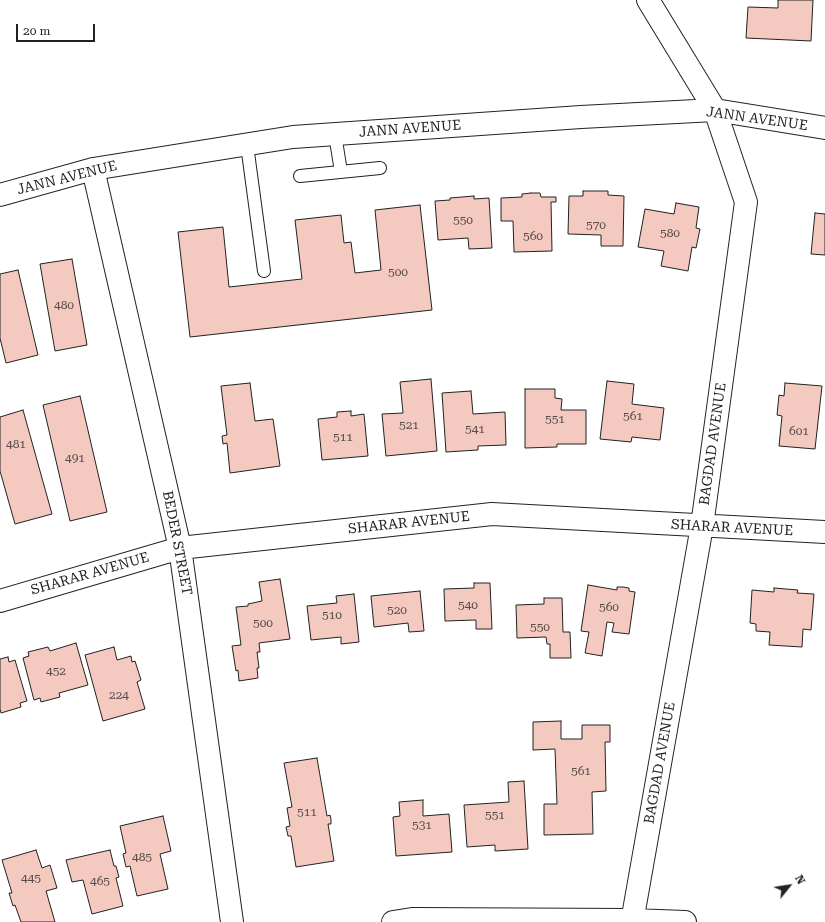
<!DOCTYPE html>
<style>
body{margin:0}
#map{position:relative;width:825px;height:922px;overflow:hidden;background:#fff;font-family:"Roboto Serif",serif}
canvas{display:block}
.north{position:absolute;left:769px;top:866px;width:40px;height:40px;-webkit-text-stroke:3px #fff;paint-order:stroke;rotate:60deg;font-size:11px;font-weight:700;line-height:16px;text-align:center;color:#222}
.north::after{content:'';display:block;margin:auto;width:14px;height:18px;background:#222;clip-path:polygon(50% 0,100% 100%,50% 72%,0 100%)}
.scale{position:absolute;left:16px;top:24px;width:79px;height:18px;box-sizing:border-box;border:2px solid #222;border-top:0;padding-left:5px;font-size:12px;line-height:14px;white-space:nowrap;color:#222;-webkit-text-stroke:3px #fff;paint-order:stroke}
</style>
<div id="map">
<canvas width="825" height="922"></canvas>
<div class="north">N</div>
<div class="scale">20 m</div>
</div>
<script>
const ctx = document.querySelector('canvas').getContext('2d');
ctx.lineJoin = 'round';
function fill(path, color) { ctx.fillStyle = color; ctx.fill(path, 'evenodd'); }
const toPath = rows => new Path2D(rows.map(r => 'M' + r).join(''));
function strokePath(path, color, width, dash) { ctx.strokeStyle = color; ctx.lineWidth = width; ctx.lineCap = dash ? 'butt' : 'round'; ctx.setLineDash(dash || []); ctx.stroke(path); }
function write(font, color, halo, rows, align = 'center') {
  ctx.font = font + ' "Roboto Serif",serif'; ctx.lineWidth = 3; ctx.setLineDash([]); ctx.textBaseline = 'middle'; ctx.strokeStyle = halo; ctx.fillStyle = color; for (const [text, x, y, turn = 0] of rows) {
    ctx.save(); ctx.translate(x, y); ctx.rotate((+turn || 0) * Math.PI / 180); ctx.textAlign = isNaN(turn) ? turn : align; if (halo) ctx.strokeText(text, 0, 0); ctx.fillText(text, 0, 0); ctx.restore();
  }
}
const building = toPath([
 [778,0,813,0,811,41,746,38,748,7,778,8,778,0],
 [583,191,608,191,608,195,624,196,623,246,601,246,601,235,568,234,569,196,583,196,583,191],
 [531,193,540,193,541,197,556,197,556,202,551,202,552,251,514,252,513,221,501,221,501,198,522,197,522,194,531,193],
 [474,196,474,199,489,198,492,248,469,249,468,238,438,240,435,201,450,200,450,198,474,196],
 [676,203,699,207,696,228,700,229,696,248,692,247,688,271,661,266,664,251,638,247,645,209,674,214,676,203],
 [420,205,432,310,190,337,178,232,223,227,229,287,302,279,295,220,341,215,344,243,351,242,355,273,381,270,375,210,420,205],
 [815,213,825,214,825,255,811,254,815,213],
 [72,259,87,345,55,351,40,264,72,259],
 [18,270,38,355,6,363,0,338,0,274,18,270],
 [431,379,437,451,386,456,382,414,403,413,400,382,431,379],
 [607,381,634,384,632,404,664,408,660,440,632,437,631,442,600,439,607,381],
 [250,383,255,421,273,419,280,466,230,473,227,443,223,444,222,436,227,435,221,386,250,383],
 [785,383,822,386,815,449,779,446,782,416,777,415,779,395,784,396,785,383],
 [525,389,555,389,555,398,562,399,561,410,586,410,586,444,557,444,557,447,525,448,525,389],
 [471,391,473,414,505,412,506,445,478,446,478,450,446,452,442,393,471,391],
 [80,396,107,512,70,521,43,405,80,396],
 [23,410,52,514,15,524,0,471,0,417,23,410],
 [351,411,351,416,364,414,368,456,322,460,318,419,337,417,337,412,351,411],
 [280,579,290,639,259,643,260,652,257,652,259,668,257,668,258,678,239,681,238,670,236,671,232,646,241,645,236,607,248,606,248,604,262,601,259,582,280,579],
 [474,583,490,583,492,629,476,629,476,620,445,621,444,589,474,588,474,583],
 [588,585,617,590,617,587,623,587,629,588,629,591,635,592,629,634,612,632,614,623,607,622,602,656,585,653,589,632,581,631,588,585],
 [774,588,798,590,797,593,814,594,811,630,803,629,802,647,769,645,770,632,756,631,756,624,750,623,752,590,774,592,774,588],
 [420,591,424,631,409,632,408,623,374,627,371,596,420,591],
 [354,594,359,642,341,644,341,637,311,640,307,606,337,603,336,596,354,594],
 [544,598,562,598,563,632,570,632,571,658,550,658,550,644,547,644,546,637,517,638,516,605,544,604,544,598],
 [76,643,88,685,59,693,60,697,41,702,40,698,34,700,23,658,29,656,28,652,48,647,50,651,76,643],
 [114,647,117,660,131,656,132,662,135,661,141,680,137,682,145,709,103,721,85,655,114,647],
 [8,657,9,662,15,660,27,701,20,703,21,707,1,713,0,709,0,659,8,657],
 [561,721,561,739,582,739,582,725,610,725,610,742,605,742,606,791,592,792,593,834,544,835,544,804,557,804,555,749,533,750,533,722,561,721],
 [317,758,327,816,330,815,331,819,331,824,328,824,334,861,296,867,291,836,288,836,286,827,290,826,287,808,292,807,284,763,317,758],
 [524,781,528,849,495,851,495,845,467,847,464,805,509,802,508,782,524,781],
 [423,800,423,816,449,814,452,852,396,856,393,817,400,816,399,802,423,800],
 [163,816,171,851,160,854,168,889,137,896,130,866,126,867,123,854,126,853,120,826,163,816],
 [36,850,42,868,50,865,57,888,46,891,55,922,21,922,15,905,13,906,9,893,12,893,2,860,36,850],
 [110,850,114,866,116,866,119,877,116,878,123,906,92,914,83,880,72,882,66,860,110,850]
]);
const lane = toPath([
 [335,134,341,172],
 [247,145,264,271],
 [300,176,380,168]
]);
const street = toPath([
 [93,169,180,548,232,922],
 [0,195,93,169,293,137,581,117,715,110,825,128],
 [0,601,180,548,492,514,825,532],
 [393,922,412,919,632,920,685,922],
 [632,922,702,526,746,202,715,110,648,0]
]);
const numberNames = [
 ["550",463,220],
 ["570",596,225],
 ["580",670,233],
 ["560",533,236],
 ["500",398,272],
 ["480",64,305],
 ["561",633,416],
 ["551",555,419],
 ["521",409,425],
 ["541",475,429],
 ["601",799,431],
 ["511",343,437],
 ["481",16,444],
 ["491",75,458],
 ["540",468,605],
 ["560",609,607],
 ["520",397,610],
 ["510",332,615],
 ["500",263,623],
 ["550",540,627],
 ["452",56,671],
 ["224",119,695],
 ["561",581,771],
 ["511",307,812],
 ["551",495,815],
 ["531",422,825],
 ["485",142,857],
 ["445",31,878],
 ["465",100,881]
];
const streetNames = [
 ["JANN AVENUE",757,119,8],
 ["JANN AVENUE",410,129,-4],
 ["JANN AVENUE",67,178,-14],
 ["BAGDAD AVENUE",713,444,-82],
 ["SHARAR AVENUE",409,523,-6],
 ["SHARAR AVENUE",732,528,3],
 ["BEDER STREET",177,543,79],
 ["SHARAR AVENUE",90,574,-16],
 ["BAGDAD AVENUE",660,763,-80]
];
fill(building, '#f3c9c0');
strokePath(building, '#222', 1);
strokePath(lane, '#222', 14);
strokePath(street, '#222', 24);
strokePath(lane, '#fff', 12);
strokePath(street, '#fff', 22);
write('12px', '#564c4a', null, numberNames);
write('14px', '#222', '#fff', streetNames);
</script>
